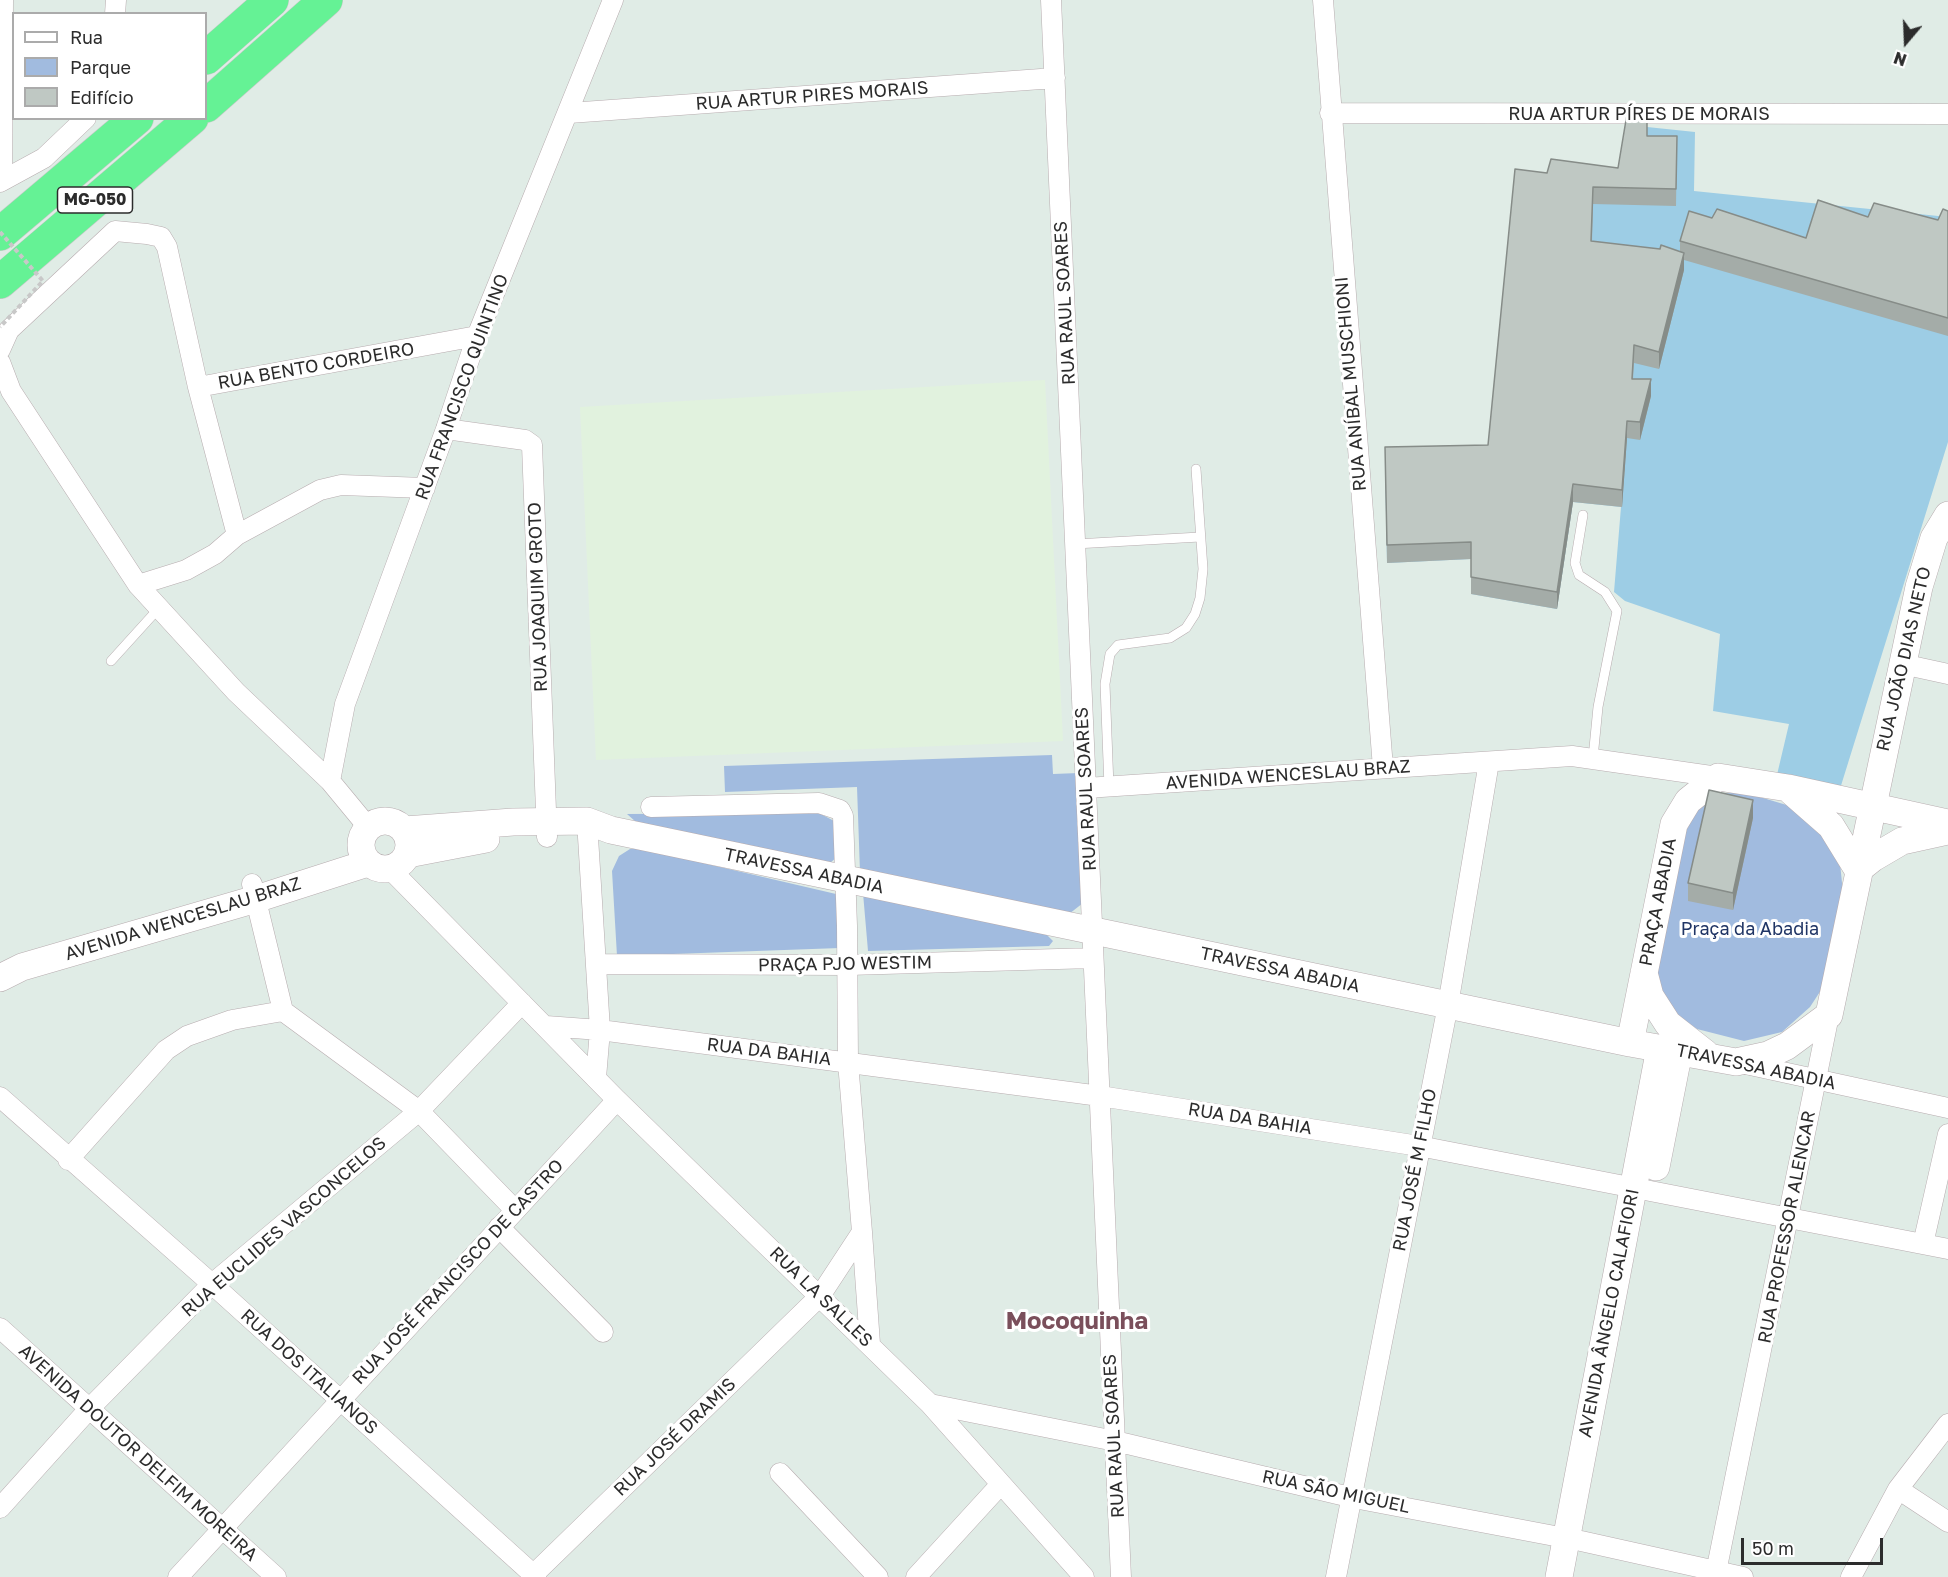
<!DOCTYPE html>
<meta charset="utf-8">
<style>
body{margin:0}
#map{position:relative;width:1948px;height:1577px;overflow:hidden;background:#e0ece6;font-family:"Golos Text",sans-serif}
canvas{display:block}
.legend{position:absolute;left:12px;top:12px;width:195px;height:108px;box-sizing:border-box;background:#fff;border:2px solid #ababab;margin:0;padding:8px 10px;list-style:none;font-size:18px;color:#2c2c2c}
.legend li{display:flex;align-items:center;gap:12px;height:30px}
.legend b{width:30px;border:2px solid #ababab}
.north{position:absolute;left:1876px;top:12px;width:60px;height:60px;-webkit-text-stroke:4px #fff;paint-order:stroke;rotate:199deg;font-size:16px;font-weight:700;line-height:24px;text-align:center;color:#2c2c2c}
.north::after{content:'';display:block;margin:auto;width:21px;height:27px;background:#2c2c2c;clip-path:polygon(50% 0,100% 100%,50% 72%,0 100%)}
.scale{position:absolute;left:1741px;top:1538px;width:142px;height:27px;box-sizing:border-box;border:3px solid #2c2c2c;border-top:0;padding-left:8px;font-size:18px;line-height:21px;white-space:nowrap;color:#2c2c2c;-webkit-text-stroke:4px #fff;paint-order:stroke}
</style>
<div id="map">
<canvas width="1948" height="1577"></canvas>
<ul class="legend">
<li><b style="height:8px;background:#fff"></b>Rua</li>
<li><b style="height:16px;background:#a1bbdf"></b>Parque</li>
<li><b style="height:16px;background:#bfc8c3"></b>Edifício</li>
</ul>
<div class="north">N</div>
<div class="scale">50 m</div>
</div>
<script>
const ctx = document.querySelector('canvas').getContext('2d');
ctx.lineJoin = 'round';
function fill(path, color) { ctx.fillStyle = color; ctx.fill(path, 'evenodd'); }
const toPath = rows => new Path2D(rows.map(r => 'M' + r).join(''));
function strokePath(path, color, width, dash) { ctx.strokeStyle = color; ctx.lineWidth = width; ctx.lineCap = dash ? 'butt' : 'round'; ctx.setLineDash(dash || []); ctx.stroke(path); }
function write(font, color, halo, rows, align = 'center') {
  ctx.font = font + ' "Golos Text",sans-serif'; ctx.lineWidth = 6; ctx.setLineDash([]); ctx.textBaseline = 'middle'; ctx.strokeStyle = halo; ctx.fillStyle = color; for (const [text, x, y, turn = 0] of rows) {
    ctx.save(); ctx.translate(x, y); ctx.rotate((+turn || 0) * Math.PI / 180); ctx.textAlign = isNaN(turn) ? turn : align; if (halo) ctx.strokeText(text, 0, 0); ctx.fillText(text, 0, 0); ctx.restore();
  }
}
const medical = toPath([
 [1045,380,1063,741,596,760,580,407]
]);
const green = toPath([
 [1052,755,1053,774,1079,773,1083,903,1069,914,860,872,857,787,725,792,724,766],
 [1743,792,1800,809,1839,853,1843,893,1825,984,1810,1007,1782,1032,1744,1041,1697,1029,1675,1014,1657,986,1658,966,1685,833,1697,810,1719,794],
 [819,813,836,822,837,857,830,863,636,822,627,814],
 [630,849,643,849,836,894,840,948,617,956,612,871,619,856],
 [863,893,1046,934,1053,941,1049,946,868,951]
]);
const pitch = toPath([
 [1628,125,1695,132,1694,191,1948,217,1948,442,1839,792,1776,779,1789,724,1713,711,1720,634,1625,601,1614,592,1621,507,1573,502,1557,609,1471,594,1471,559,1387,563,1385,464,1488,463,1515,186,1618,186]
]);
const lane = toPath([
 [1583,515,1575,563,1579,575,1605,592,1617,611,1598,707,1593,758],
 [1075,544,1200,537],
 [111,661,159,608],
 [1109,787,1105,684,1110,654,1118,645,1170,638,1186,628,1195,614,1200,598,1203,569,1196,469]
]);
const street = toPath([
 [1051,0,1121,1577],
 [1323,0,1383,768],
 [115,14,116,0],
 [569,113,1055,78],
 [1330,113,1948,114],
 [2,181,3,0],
 [0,182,44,158,86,118],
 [0,350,9,330,115,231,147,234,161,237,167,247,198,387],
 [0,362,11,391,138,585,236,692,330,781,368,827],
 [446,429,525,440,532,445,547,837],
 [237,535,198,387,477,336],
 [138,585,186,570,215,554,237,535,320,490,341,485,425,488],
 [1902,664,1948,674],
 [330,781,345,704,446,429,477,336,613,0],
 [1086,788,1572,756,1718,777],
 [587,821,600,1030,596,1078],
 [390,869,617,1100,930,1404,1084,1577],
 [252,884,283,1011,419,1111,515,1210],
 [597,964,848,965,1093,958],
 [546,1026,600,1030,1100,1096,1419,1146,1948,1249],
 [1741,1063,1948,1108],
 [0,1097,212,1284,536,1577],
 [68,1160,166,1050,187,1036,232,1020,283,1011],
 [499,1227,603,1332],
 [862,1232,870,1344],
 [1923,1244,1948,1134],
 [0,1328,276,1577],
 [930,1404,1115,1441,1354,1498,1581,1541,1743,1577],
 [780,1473,878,1577],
 [1898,1489,1948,1522],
 [0,1508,89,1409,212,1284,419,1111,522,1003],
 [178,1577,617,1100],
 [531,1577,820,1296,862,1232,848,1062,847,926,843,816,840,810,819,803,651,807],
 [916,1577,1001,1484],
 [1336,1577,1448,1005,1489,762],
 [1715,1577,1829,1015],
 [1851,1577,1898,1489,1948,1424]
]);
const secondary = toPath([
 [1791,791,1831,826,1858,870,1873,858,1902,841,1948,831],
 '361 845a24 24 0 1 1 48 0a24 24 0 1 1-48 0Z',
 [405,830,513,822,587,821,611,830,1630,1043,1736,1062,1768,1055,1787,1046,1829,1015,1919,587,1934,538,1948,515],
 [408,854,486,839],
 [1644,973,1650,996,1668,1024,1705,1053],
 [0,978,22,967,256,899,368,863],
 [1630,1043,1674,824,1688,801,1718,777,1788,788,1948,823],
 [1656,1167,1679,1051],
 [1559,1577,1660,1048]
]);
const highway = toPath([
 [206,58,272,0],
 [206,106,326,0],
 [0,234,137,118],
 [0,282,192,118]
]);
const pathBridge = toPath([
 [0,232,43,281,0,327]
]);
const wall = toPath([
 [1677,136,1676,206,1593,204,1592,241,1680,252,1680,241,1712,218,1806,238,1868,217,1938,220,1948,211,1948,336,1684,260,1684,270,1659,369,1634,363,1633,379,1651,396,1640,440,1627,438,1622,507,1573,502,1557,609,1471,594,1471,559,1387,563,1385,447,1488,445,1547,173,1618,168],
 [1753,818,1733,910,1688,901,1688,883]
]);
const shadedWall = toPath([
 [1684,253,1684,270,1659,369,1659,352],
 [1651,379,1651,396,1640,440,1640,422],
 [1627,421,1627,438,1622,507,1622,490],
 [1573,484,1573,502,1557,609,1557,592],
 [1753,800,1753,818,1733,910,1733,893]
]);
const building = toPath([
 [1628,108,1647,110,1647,136,1677,136,1676,189,1593,187,1591,241,1660,249,1661,245,1684,253,1659,352,1634,345,1632,379,1651,379,1640,422,1627,421,1622,490,1573,484,1557,592,1471,577,1471,542,1387,545,1385,447,1488,445,1515,169,1547,173,1551,159,1618,168,1628,108],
 [1818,200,1868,217,1874,203,1938,220,1943,209,1948,211,1948,318,1680,241,1689,211,1712,218,1717,209,1806,238,1818,200],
 [1709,790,1753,800,1733,893,1688,883,1709,790]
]);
const shields = [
 [95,200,75]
];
const shieldNames = [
 ["MG-050",95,200]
];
const streetNames = [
 ["RUA ARTUR PIRES MORAIS",812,96,-4],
 ["RUA ARTUR PÍRES DE MORAIS",1639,114],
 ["RUA RAUL SOARES",1065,303,-93],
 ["RUA BENTO CORDEIRO",316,366,-10],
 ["RUA ANÍBAL MUSCHIONI",1351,384,-95],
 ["RUA FRANCISCO QUINTINO",462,387,-70],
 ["RUA JOAQUIM GROTO",538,597,-92],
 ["RUA JOÃO DIAS NETO",1904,659,-77],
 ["AVENIDA WENCESLAU BRAZ",1288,775,-4],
 ["RUA RAUL SOARES",1086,789,-93],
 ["TRAVESSA ABADIA",804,871,12],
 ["PRAÇA ABADIA",1658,902,-79],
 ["AVENIDA WENCESLAU BRAZ",183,919,-17],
 ["PRAÇA PJO WESTIM",845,964,-1],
 ["TRAVESSA ABADIA",1280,970,12],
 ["RUA DA BAHIA",769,1052,7],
 ["TRAVESSA ABADIA",1756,1067,12],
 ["RUA DA BAHIA",1250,1119,9],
 ["RUA JOSÉ M FILHO",1415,1170,-79],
 ["RUA EUCLIDES VASCONCELOS",284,1227,-41],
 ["RUA PROFESSOR ALENCAR",1787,1227,-79],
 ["RUA JOSÉ FRANCISCO DE CASTRO",458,1272,-47],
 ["RUA LA SALLES",821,1297,44],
 ["AVENIDA ÂNGELO CALAFIORI",1609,1313,-79],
 ["RUA DOS ITALIANOS",309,1372,42],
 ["RUA RAUL SOARES",1114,1436,-93],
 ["RUA JOSÉ DRAMIS",675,1437,-44],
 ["AVENIDA DOUTOR DELFIM MOREIRA",138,1453,42],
 ["RUA SÃO MIGUEL",1336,1492,12]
];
const parkNames = [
 ["Praça da Abadia",1750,929]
];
const districtNames = [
 ["Mocoquinha",1077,1321]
];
fill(medical, '#e1f2de');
fill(green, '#a1bbdf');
fill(pitch, '#9dcde5');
strokePath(lane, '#b7acaf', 10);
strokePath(street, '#b7acaf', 21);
strokePath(secondary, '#b7acaf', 28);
strokePath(highway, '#c8c8c8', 34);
strokePath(lane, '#fff', 9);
strokePath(street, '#fff', 20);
strokePath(secondary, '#fff', 27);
strokePath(highway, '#65f295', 33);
strokePath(pathBridge, '#c8c8c8', 4, [4.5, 3]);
fill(wall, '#a4aca8');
fill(shadedWall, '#868c88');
fill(building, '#bfc8c3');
strokePath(building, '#868c88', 1.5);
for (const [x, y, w] of shields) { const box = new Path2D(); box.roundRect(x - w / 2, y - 13, w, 26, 4.5); ctx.fillStyle = '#fff'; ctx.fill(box); strokePath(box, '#2c2c2c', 1.5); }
write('bold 16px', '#2c2c2c', null, shieldNames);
write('18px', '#2c2c2c', '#fff', streetNames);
write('18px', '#203565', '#fff', parkNames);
write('bold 24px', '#7a4f5b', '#fff', districtNames);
</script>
